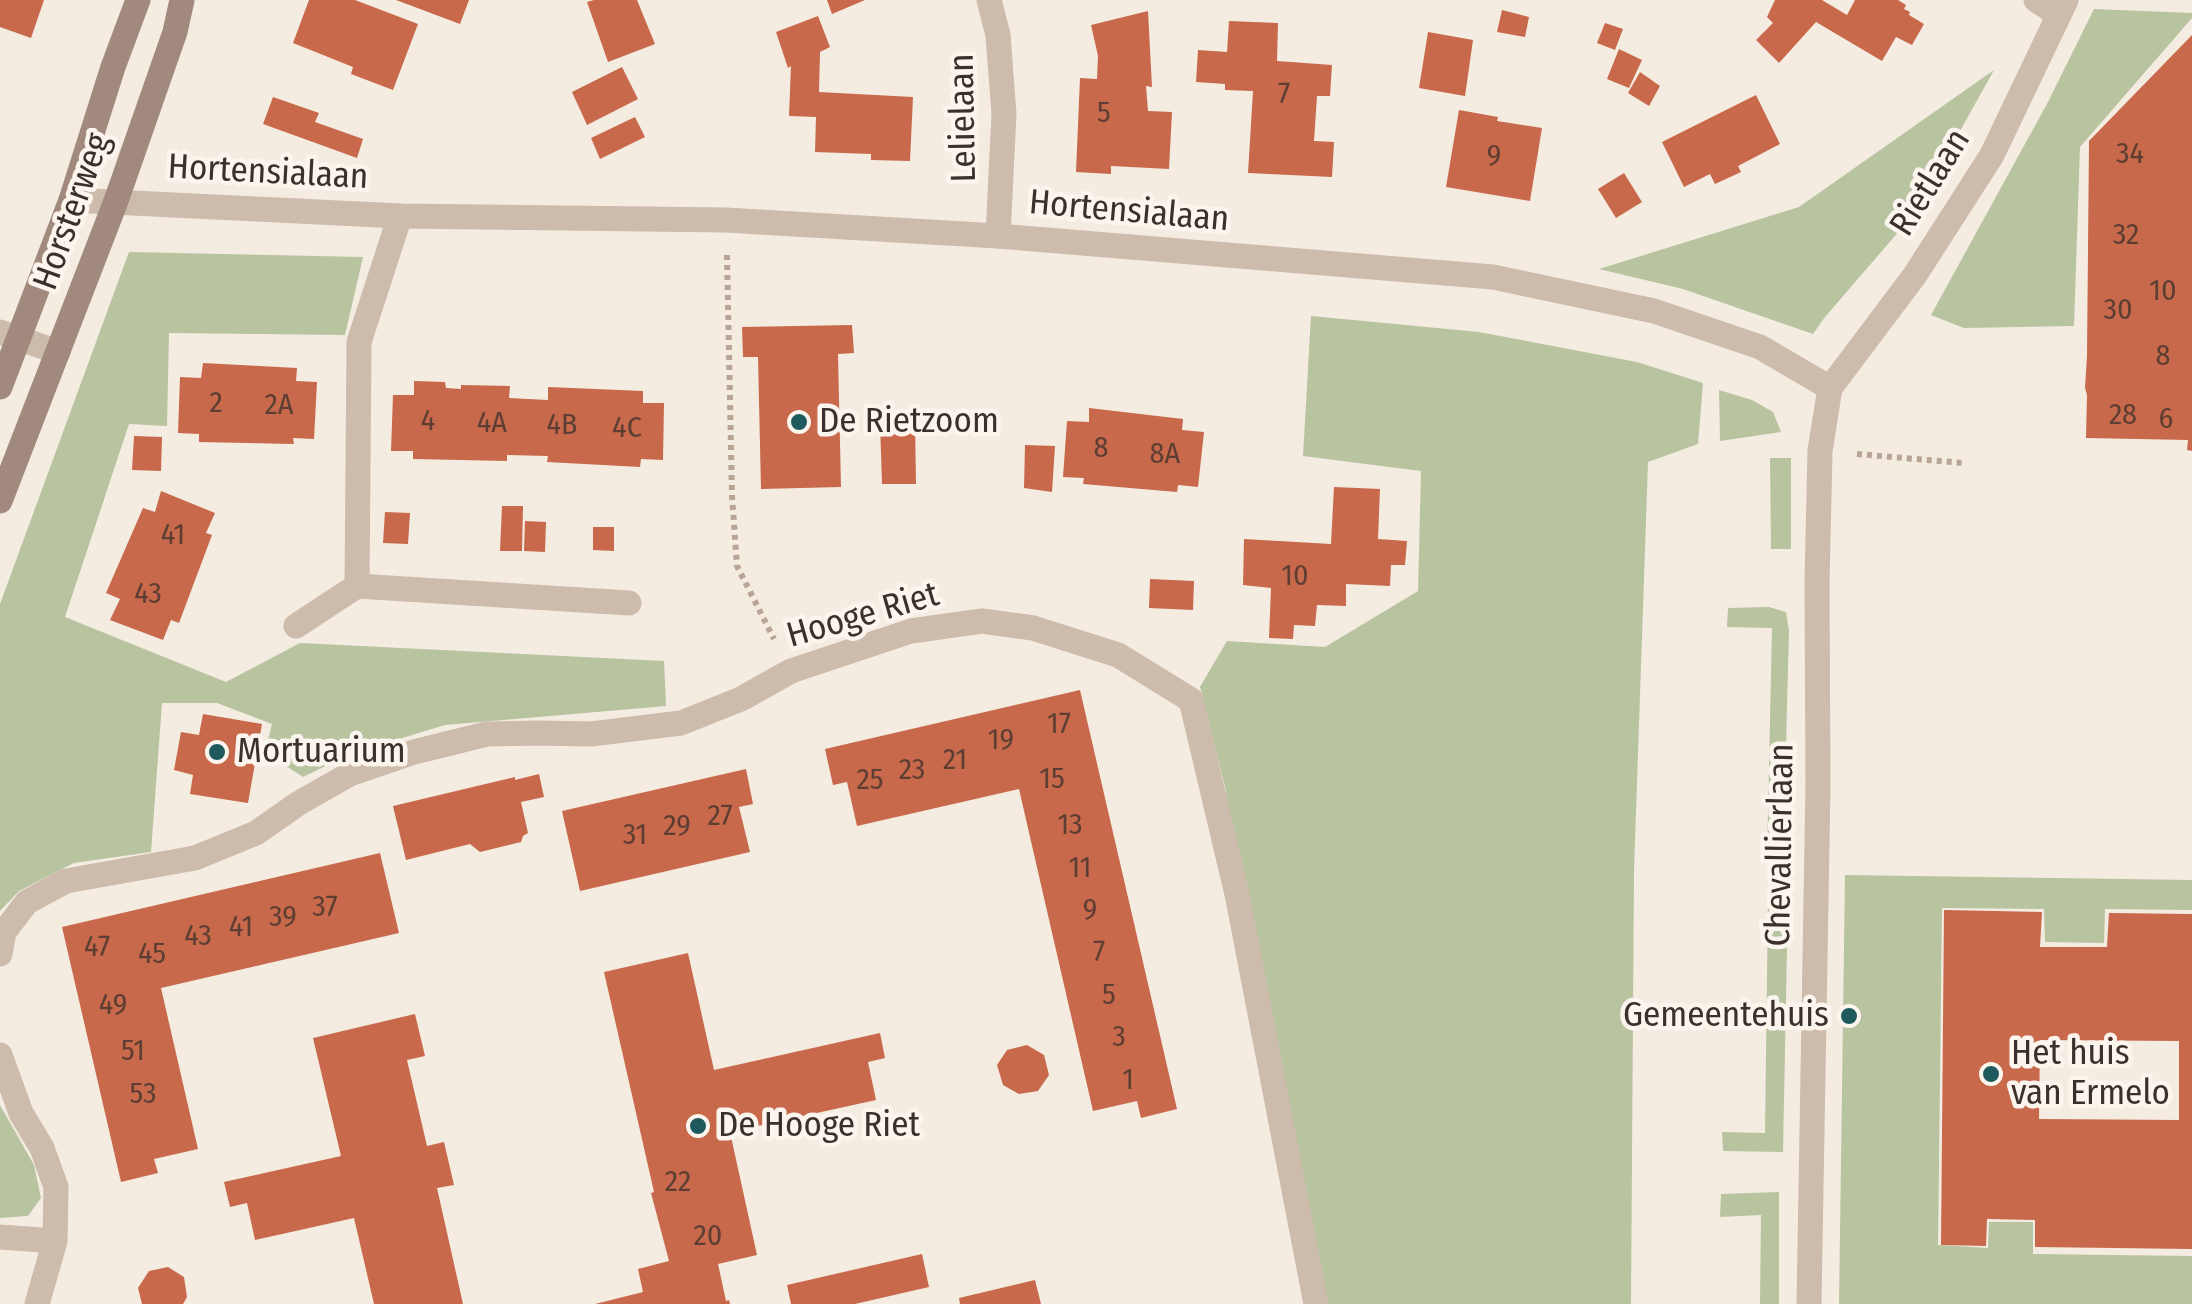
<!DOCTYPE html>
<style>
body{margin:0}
canvas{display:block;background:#f4ebe1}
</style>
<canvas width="2192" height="1304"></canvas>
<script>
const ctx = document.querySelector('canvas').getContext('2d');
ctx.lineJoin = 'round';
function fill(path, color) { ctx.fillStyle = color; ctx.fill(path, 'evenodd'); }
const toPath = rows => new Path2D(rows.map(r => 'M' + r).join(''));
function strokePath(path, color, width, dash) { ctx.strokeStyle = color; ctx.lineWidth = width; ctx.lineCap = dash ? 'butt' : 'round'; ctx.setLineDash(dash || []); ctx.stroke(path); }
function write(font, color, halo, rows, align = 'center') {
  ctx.font = font + ' "Fira Sans Condensed",sans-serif'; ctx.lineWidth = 9; ctx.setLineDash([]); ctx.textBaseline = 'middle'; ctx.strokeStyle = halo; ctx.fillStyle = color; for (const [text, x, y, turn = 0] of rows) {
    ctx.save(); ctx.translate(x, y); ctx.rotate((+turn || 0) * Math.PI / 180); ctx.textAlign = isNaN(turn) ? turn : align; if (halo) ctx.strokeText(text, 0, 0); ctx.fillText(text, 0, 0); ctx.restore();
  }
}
const green = toPath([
 [2094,9,2192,13,2192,18,2080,147,2074,326,1964,328,1931,315,2048,102],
 [1994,70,1913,215,1825,317,1813,334,1683,289,1599,269,1799,207],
 [129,252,363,257,345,335,169,333,167,426,129,424,65,617,226,682,300,643,664,661,666,706,445,725,350,754,303,777,265,752,272,724,217,703,162,703,151,852,74,863,19,891,0,911,0,604],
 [1311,316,1479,332,1637,362,1703,383,1698,444,1648,462,1634,870,1631,1304,1328,1304,1245,900,1225,787,1200,687,1227,641,1325,647,1418,591,1421,471,1303,456],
 [1719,390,1752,400,1773,412,1781,432,1720,441],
 [1770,458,1791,458,1791,549,1771,549],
 [1769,607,1786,612,1789,631,1783,859,1767,859,1772,628,1727,627,1728,608],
 [1845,875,2192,880,2192,910,2105,909,2104,943,2045,942,2044,909,1942,908,1938,1245,1988,1248,1989,1222,2033,1222,2033,1254,2192,1256,2192,1304,1839,1304],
 [1788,896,1783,1152,1723,1151,1722,1132,1765,1133,1768,897],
 [0,1105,34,1165,41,1198,28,1216,0,1218],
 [1779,1192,1779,1304,1760,1304,1761,1215,1720,1217,1721,1194]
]);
const building = toPath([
 [0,0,44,0,31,38,0,27],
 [309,0,355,0,418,24,393,90,351,74,353,67,293,43],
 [396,0,469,0,460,24],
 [594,0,637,0,655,44,608,62,587,2],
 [827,0,865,0,832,14],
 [1775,0,1822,0,1847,15,1855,0,1898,0,1906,5,1904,9,1910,12,1909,15,1924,24,1912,45,1896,37,1882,61,1816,22,1779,63,1756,40,1773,23,1767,17],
 [1502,10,1529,17,1525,37,1497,32],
 [1148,11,1152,87,1146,86,1148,111,1172,112,1169,169,1111,166,1111,174,1076,172,1080,78,1097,79,1098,56,1091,25],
 [818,16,830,47,820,52,819,92,913,97,910,161,871,160,871,154,815,152,816,117,789,116,791,66,788,68,776,32],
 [1229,21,1278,23,1277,61,1332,65,1330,96,1317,96,1314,141,1334,142,1332,177,1248,173,1253,91,1225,90,1225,84,1196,82,1198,50,1227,52],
 [1605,23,1623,29,1615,50,1597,43],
 [1428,32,1473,40,1465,96,1419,88],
 [2192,35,2192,451,2187,450,2188,440,2086,438,2087,395,2085,388,2087,356,2089,141],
 [1619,49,1642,60,1629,88,1607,79],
 [622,67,638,99,587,125,572,92],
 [1640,72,1660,86,1649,106,1628,93],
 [1756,95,1780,144,1738,166,1741,172,1715,184,1710,174,1684,187,1662,142],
 [273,97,319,113,315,122,363,139,357,158,263,124],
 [1459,110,1498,117,1497,121,1542,128,1530,201,1446,187],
 [635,117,645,137,600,159,591,138],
 [1624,173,1642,202,1616,218,1598,189],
 [852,325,854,353,838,354,841,487,761,489,758,357,743,357,742,327],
 [203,363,297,368,296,381,317,382,314,439,293,438,294,444,199,442,199,434,178,433,180,377,201,378],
 [414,381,445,382,446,388,461,389,461,385,510,386,509,398,528,399,548,400,548,387,643,391,643,403,664,403,663,460,641,459,640,467,547,462,548,456,507,455,507,461,413,459,413,451,391,451,393,395,414,395],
 [1089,408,1183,419,1182,430,1204,432,1198,487,1178,485,1177,492,1083,484,1084,478,1063,477,1067,421,1089,422],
 [880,423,915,423,916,484,882,484],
 [134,436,162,437,161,471,132,470],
 [1025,445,1055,446,1052,492,1024,488],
 [1334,487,1380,489,1378,539,1407,541,1405,565,1391,565,1390,586,1346,584,1346,606,1317,605,1315,626,1294,625,1293,639,1269,638,1271,588,1243,585,1244,539,1331,544],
 [161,491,215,513,206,533,212,535,179,623,171,620,163,640,110,620,120,599,106,593,143,508,155,512],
 [502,506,523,506,522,551,500,551],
 [385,512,410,513,408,544,383,543],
 [525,521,546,522,545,552,524,551],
 [593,527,614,527,614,551,593,550],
 [1150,579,1194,581,1193,610,1149,608],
 [1080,690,1177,1109,1141,1118,1137,1101,1093,1111,1019,789,857,826,847,782,833,785,825,749],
 [203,714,262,724,248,803,190,794,193,775,174,770,181,732,199,735],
 [746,769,753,804,739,807,750,852,580,891,562,811],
 [539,774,544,797,521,802,528,833,523,836,521,842,480,852,470,844,406,860,393,806,515,777,515,780],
 [380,853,399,933,161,988,198,1149,154,1159,158,1173,121,1182,62,927],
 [1944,910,2042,912,2040,947,2107,947,2109,913,2192,914,2192,1249,2035,1247,2035,1220,1987,1219,1986,1246,1941,1245],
 [2040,1040,2179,1041,2179,1120,2039,1119],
 [688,953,714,1070,880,1033,885,1058,868,1062,876,1100,730,1132,757,1255,718,1264,726,1301,729,1300,730,1304,595,1304,643,1292,638,1269,669,1261,651,1193,654,1192,604,972],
 [415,1014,425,1056,407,1060,427,1146,444,1142,454,1185,437,1188,463,1304,374,1304,354,1218,255,1240,247,1203,230,1207,224,1182,341,1156,313,1038],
 [1027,1045,1044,1055,1049,1075,1038,1091,1019,1094,1003,1085,997,1065,1007,1050],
 [922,1254,929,1287,855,1304,791,1304,787,1285],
 [168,1267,184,1277,187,1297,183,1304,142,1304,138,1288,149,1271],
 [1035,1280,1041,1304,960,1304,959,1298]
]);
const path = toPath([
 [727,255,732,496,737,566,774,639],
 [1857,454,1963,463]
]);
const service = toPath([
 [0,954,4,932,27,902,66,881,195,858,256,833,299,803,350,774,414,752,487,734,538,733,591,734,681,723,741,699,791,671,911,631,982,621,1033,628,1118,655,1191,700,1237,894,1316,1304],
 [0,1055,21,1113,42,1148,56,1187,55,1241,37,1304],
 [0,1237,55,1241]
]);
const pedestrian = toPath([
 [2036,0,2059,15]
]);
const minor = toPath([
 [989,0,998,35,1004,114,998,236],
 [0,332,58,352],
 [357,586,359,342,400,216],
 [296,626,357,586,629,603],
 [1809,1304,1818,785,1817,582,1820,451,1830,388]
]);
const tertiary = toPath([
 [71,200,400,216,726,220,998,236,1493,277,1654,311,1760,347,1830,388,1915,275,1992,155,2066,0]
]);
const secondary = toPath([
 [0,387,71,200,113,67,138,0],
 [0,501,116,201,175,32,182,0]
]);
const markers = [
 [799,422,10,"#1f5a5e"],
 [217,752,10,"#1f5a5e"],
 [1849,1016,10,"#1f5a5e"],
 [1991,1074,10,"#1f5a5e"],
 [698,1126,10,"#1f5a5e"]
];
const numberNames = [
 ["7",1284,95],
 ["5",1104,114],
 ["34",2130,155],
 ["9",1494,157],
 ["32",2126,236],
 ["10",2163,292],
 ["30",2118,311],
 ["8",2163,357],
 ["2",216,404],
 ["2A",279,406],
 ["28",2123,416],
 ["6",2166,420],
 ["4",428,422],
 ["4A",492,424],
 ["4B",562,426],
 ["4C",627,429],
 ["8",1101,449],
 ["8A",1165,455],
 ["41",173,536],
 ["10",1295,577],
 ["43",148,595],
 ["17",1059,725],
 ["19",1001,741],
 ["21",955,761],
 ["23",912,771],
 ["15",1052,780],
 ["25",870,781],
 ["27",720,817],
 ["13",1070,826],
 ["29",677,827],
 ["31",635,836],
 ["11",1080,869],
 ["37",325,908],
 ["9",1090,911],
 ["39",283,918],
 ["41",241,928],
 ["43",198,937],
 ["47",97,948],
 ["7",1099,953],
 ["45",152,955],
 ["5",1109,996],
 ["49",113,1006],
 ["3",1119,1038],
 ["51",133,1052],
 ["1",1128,1081],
 ["53",143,1095],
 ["22",678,1183],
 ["20",708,1237]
];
const streetNames = [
 ["Lelielaan",964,118,-91],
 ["Hortensialaan",268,173,3],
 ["Rietlaan",1931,183,-58],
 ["Horsterweg",73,212,-70],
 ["Hortensialaan",1129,212,5],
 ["Hooge Riet",863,616,-16],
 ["Chevallierlaan",1781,845,-89]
];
const poiNames = [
 ["De Rietzoom",819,422],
 ["Mortuarium",237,752],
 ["Gemeentehuis",1829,1016,"right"],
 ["Het huis",2011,1054],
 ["van Ermelo",2011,1094],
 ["De Hooge Riet",718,1126]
];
fill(green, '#b8c4a0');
fill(building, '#c8694b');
strokePath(path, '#b9a596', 6, [5, 5]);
strokePath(service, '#cdbbac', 25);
strokePath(pedestrian, '#cdbbac', 25);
strokePath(minor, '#cdbbac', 25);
strokePath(tertiary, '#cdbbac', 25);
strokePath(secondary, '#a18a7d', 25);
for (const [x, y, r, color] of markers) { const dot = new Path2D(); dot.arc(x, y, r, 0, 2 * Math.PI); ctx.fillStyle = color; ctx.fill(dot); strokePath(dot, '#fbf5ee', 4); }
write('30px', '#5e3e33', null, numberNames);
write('35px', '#3b302b', '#fbf5ee', streetNames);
write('35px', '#3b302b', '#fbf5ee', poiNames, 'left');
</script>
